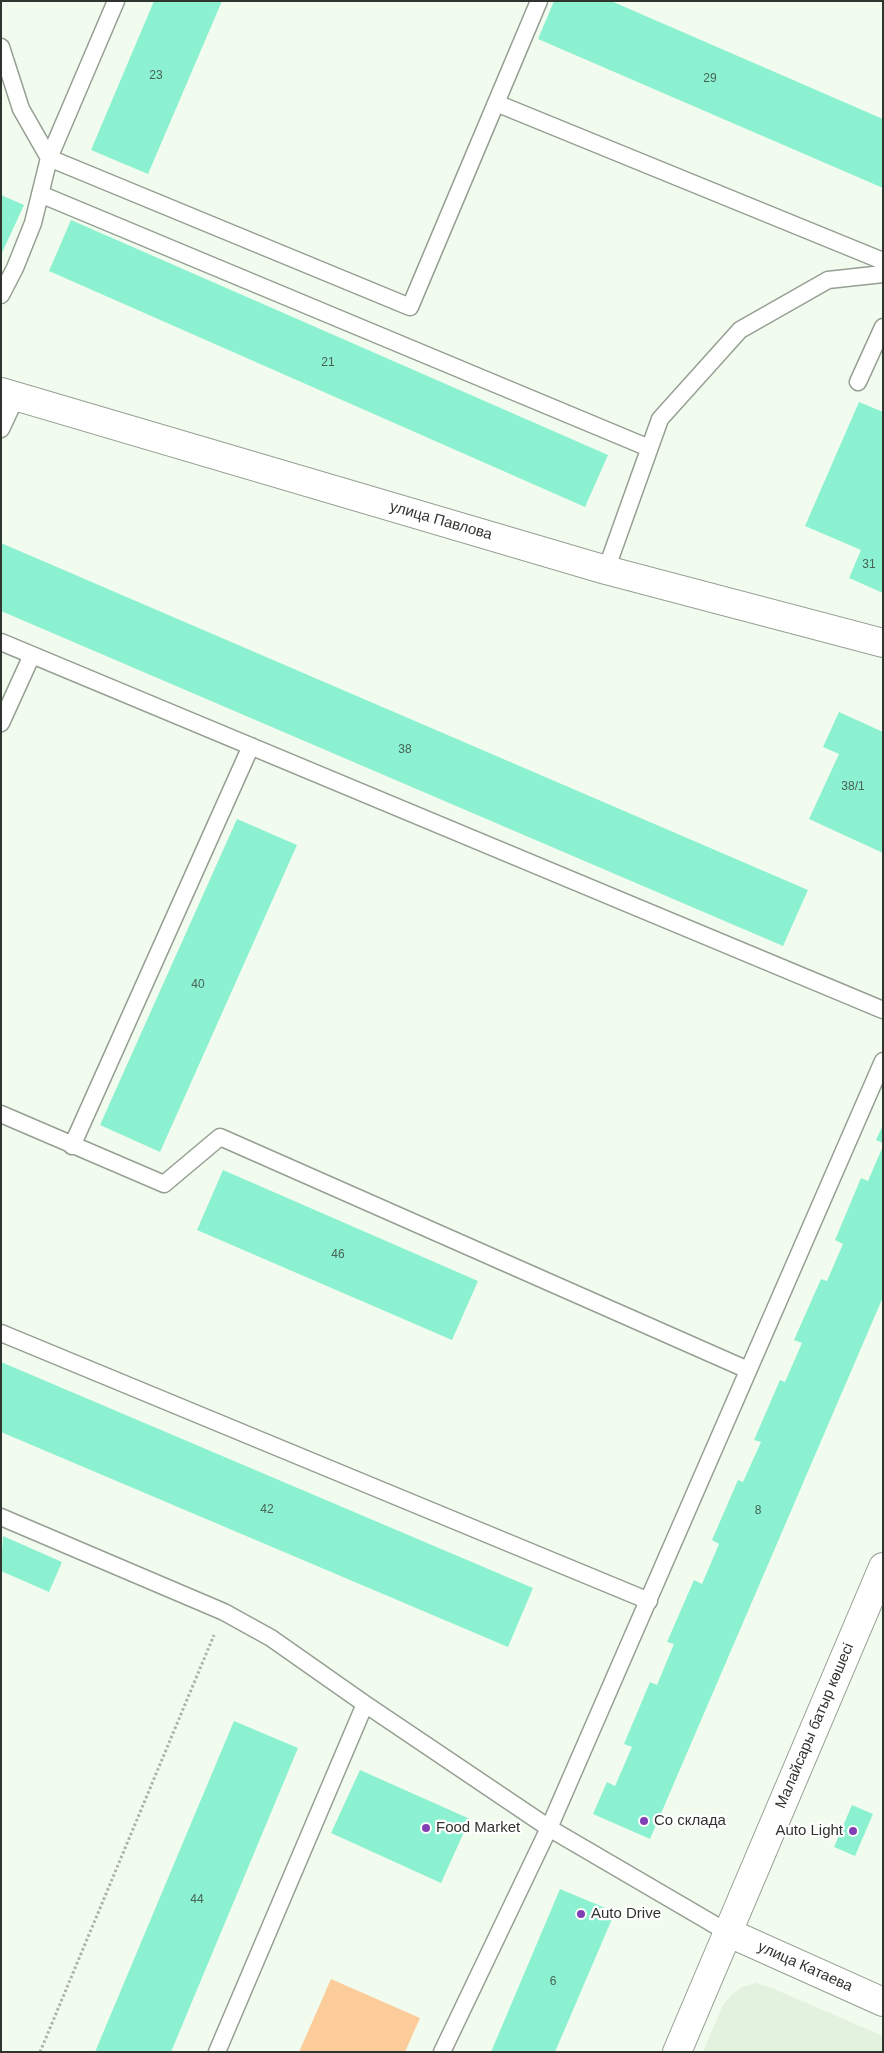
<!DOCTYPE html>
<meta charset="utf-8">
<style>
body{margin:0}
#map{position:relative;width:884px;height:2053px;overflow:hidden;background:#f2fcee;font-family:Arial,sans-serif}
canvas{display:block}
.frame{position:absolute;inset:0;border:2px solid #30342e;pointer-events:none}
</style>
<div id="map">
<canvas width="884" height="2053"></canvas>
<div class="frame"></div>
</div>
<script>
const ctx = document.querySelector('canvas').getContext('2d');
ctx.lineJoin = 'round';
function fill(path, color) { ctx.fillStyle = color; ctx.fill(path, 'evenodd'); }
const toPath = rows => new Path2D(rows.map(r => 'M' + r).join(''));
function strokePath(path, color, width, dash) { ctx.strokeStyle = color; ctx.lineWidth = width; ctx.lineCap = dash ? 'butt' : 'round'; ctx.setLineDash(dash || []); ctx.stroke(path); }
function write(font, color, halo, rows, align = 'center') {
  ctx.font = font + ' Arial,sans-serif'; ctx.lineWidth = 4.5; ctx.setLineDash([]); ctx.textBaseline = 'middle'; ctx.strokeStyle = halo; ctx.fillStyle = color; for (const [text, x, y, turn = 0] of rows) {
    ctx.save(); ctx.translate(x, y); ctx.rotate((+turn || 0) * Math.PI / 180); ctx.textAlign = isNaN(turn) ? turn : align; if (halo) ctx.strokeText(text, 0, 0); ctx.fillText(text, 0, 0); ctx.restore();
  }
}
const built = toPath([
 [756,1983,772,1988,883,2036,883,2052,703,2052,723,2005,731,1995,742,1987]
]);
const green = toPath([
 [331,1979,420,2018,405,2052,299,2052]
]);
const building = toPath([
 [154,1,222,1,148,174,91,150],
 [554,1,611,1,883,119,883,188,538,39],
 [1,195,24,205,1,255],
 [71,220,608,455,585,507,49,271],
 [859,402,883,412,883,593,849,578,861,550,805,526],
 [1,543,808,890,783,946,1,611],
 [839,712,883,732,883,853,809,819,839,754,823,747],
 [237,819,297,845,160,1152,100,1125],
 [883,1125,883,1143,876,1140],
 [883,1146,883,1297,650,1839,593,1814,607,1782,615,1786,632,1747,624,1744,650,1682,657,1685,674,1644,667,1642,694,1580,702,1584,719,1544,712,1540,738,1480,743,1482,761,1442,754,1440,780,1380,785,1382,802,1343,794,1340,821,1279,827,1281,843,1244,835,1240,861,1178,868,1181],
 [223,1170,478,1281,452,1340,197,1230],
 [1,1362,533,1588,508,1647,1,1432],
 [3,1536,62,1562,49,1592,1,1571],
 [234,1721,298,1748,171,2052,95,2052],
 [360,1770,470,1819,441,1883,331,1833],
 [852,1805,873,1814,855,1856,834,1847],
 [560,1889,615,1912,555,2052,491,2052]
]);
const path = toPath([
 [40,2052,214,1635]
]);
const service = toPath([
 [116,1,49,158,410,307,539,1],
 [1,47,21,109,49,158,33,223,15,268,1,295],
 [496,103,883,261],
 [40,194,649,448],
 [858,382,883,327],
 [1,429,16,397],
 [606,570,660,419,740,330,828,280,883,274],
 [1,642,883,1010],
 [1,723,32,655],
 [1,1114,164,1184,220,1137,748,1370],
 [72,1146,251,746],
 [1,1333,649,1601],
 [1,1517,224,1612,271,1638,365,1704,549,1828,727,1932],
 [217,2052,365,1704],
 [442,2052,549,1828,883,1061]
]);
const tertiary = toPath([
 [1,392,606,570,883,643],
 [727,1932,883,2002],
 [677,2052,883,1567]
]);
const markers = [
 [644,1821,5,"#813fb4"],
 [426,1828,5,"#813fb4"],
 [853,1831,5,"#813fb4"],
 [581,1914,5,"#813fb4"]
];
const numberNames = [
 ["23",156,76],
 ["29",710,79],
 ["21",328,363],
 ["31",869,565],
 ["38",405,750],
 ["38/1",853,787],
 ["40",198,985],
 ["46",338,1255],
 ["42",267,1510],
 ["8",758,1511],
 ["44",197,1900],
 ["6",553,1982]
];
const streetNames = [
 ["улица Павлова",441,521,16],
 ["Малайсары батыр көшесі",815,1726,-67],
 ["улица Катаева",805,1967,24]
];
const poiNames = [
 ["Со склада",654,1821],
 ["Food Market",436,1828],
 ["Auto Light",843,1831,"right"],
 ["Auto Drive",591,1914]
];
fill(built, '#e3f2de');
fill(green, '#fccd9a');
fill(building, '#8cf1d1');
strokePath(service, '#959f92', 19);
strokePath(tertiary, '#959f92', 30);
strokePath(path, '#abb3a8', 3, [2.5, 2.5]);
strokePath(service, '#fff', 16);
strokePath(tertiary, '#fff', 28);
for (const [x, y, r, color] of markers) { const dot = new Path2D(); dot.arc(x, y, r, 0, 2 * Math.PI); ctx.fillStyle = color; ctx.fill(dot); strokePath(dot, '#fff', 2); }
write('12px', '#476357', null, numberNames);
write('15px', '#30342e', '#fff', streetNames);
write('15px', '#30342e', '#fff', poiNames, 'left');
</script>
